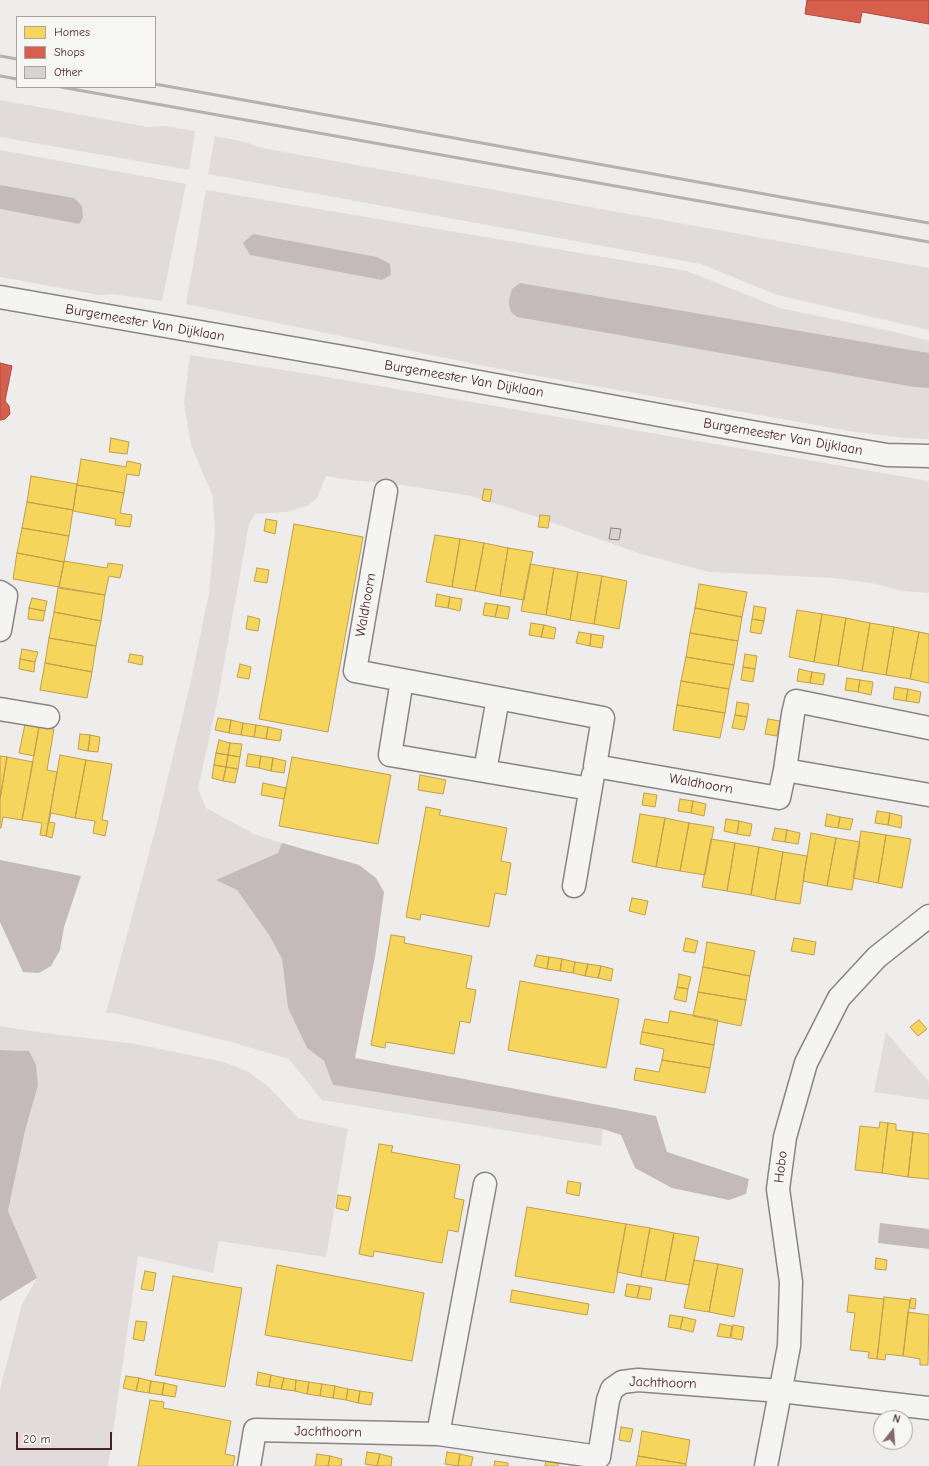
<!DOCTYPE html>
<style>
body{margin:0}
#map{position:relative;width:929px;height:1466px;overflow:hidden;background:#eeedeb;font-family:"Comic Neue",sans-serif}
canvas{display:block}
.legend{position:absolute;left:16px;top:16px;width:140px;height:72px;box-sizing:border-box;background:#f6f6f2;border:1px solid #b1a0a2;margin:0;padding:5px 7px;list-style:none;font-size:12px;color:#4a1f2b}
.legend li{display:flex;align-items:center;gap:8px;height:20px}
.legend b{width:20px;border:1px solid #b1a0a2}
.north{position:absolute;left:873px;top:1410px;width:40px;height:40px;box-sizing:border-box;background:#f6f6f2;border:1px solid #b1a0a2;border-radius:50%;rotate:17deg;font-size:11px;font-weight:700;line-height:16px;text-align:center;color:#4a1f2b}
.north::after{content:'';display:block;margin:auto;width:14px;height:18px;background:#83676e;clip-path:polygon(50% 0,100% 100%,50% 72%,0 100%)}
.scale{position:absolute;left:16px;top:1432px;width:96px;height:18px;box-sizing:border-box;border:2px solid #4a1f2b;border-top:0;padding-left:5px;font-size:12px;line-height:14px;white-space:nowrap;color:#4a1f2b;-webkit-text-stroke:3px #f6f6f2;paint-order:stroke}
</style>
<div id="map">
<canvas width="929" height="1466"></canvas>
<ul class="legend">
<li><b style="height:11px;background:#f6d55c"></b>Homes</li>
<li><b style="height:11px;background:#d6604d"></b>Shops</li>
<li><b style="height:11px;background:#d6d3d2"></b>Other</li>
</ul>
<div class="north">N</div>
<div class="scale">20 m</div>
</div>
<script>
const ctx = document.querySelector('canvas').getContext('2d');
ctx.lineJoin = 'round';
function fill(path, color) { ctx.fillStyle = color; ctx.fill(path, 'evenodd'); }
const toPath = rows => new Path2D(rows.map(r => 'M' + r).join(''));
function strokePath(path, color, width, dash) { ctx.strokeStyle = color; ctx.lineWidth = width; ctx.lineCap = dash ? 'butt' : 'round'; ctx.setLineDash(dash || []); ctx.stroke(path); }
function write(font, color, halo, rows, align = 'center') {
  ctx.font = font + ' "Comic Neue",sans-serif'; ctx.lineWidth = 4; ctx.setLineDash([]); ctx.textBaseline = 'middle'; ctx.strokeStyle = halo; ctx.fillStyle = color; for (const [text, x, y, turn = 0] of rows) {
    ctx.save(); ctx.translate(x, y); ctx.rotate((+turn || 0) * Math.PI / 180); ctx.textAlign = isNaN(turn) ? turn : align; if (halo) ctx.strokeText(text, 0, 0); ctx.fillText(text, 0, 0); ctx.restore();
  }
}
const green = toPath([
 [0,100,148,127,166,126,195,131,189,170,0,137],
 [215,136,245,142,262,148,929,268,929,330,777,295,701,264,208,174],
 [0,150,186,184,162,301,112,294,99,295,0,277,0,209,79,224,74,198,0,185],
 [206,190,687,271,780,308,895,332,929,341,929,353,520,283,914,387,929,388,929,439,906,438,855,432,499,369,186,304],
 [190,355,327,377,929,481,929,593,903,591,871,583,834,578,709,572,641,554,531,515,471,496,390,483,348,480,326,476,317,498,309,505,286,512,255,514,249,524,217,703,198,789,206,808,254,834,282,843,279,853,217,880,237,890,269,935,282,959,288,1008,307,1048,324,1061,333,1085,603,1129,601,1146,322,1100,289,1059,231,1042,114,1013,106,1013,156,827,190,685,209,593,215,530,213,505,213,497,191,445,184,403],
 [0,1026,37,1032,136,1044,224,1062,247,1071,270,1088,298,1118,348,1129,326,1257,219,1241,213,1273,138,1256,108,1466,0,1466,0,1389,22,1304,37,1278,8,1211,25,1131,38,1085,29,1051,0,1050],
 [886,1032,929,1082,929,1100,874,1092]
]);
const water = toPath([
 [0,185,74,198,82,206,83,218,79,224,0,209],
 [253,234,377,257,390,264,391,275,382,280,250,255,243,243],
 [520,283,929,353,929,388,914,387,517,317,511,312,509,305,509,300,512,289],
 [282,843,359,865,376,878,384,892,375,957,355,1058,656,1116,667,1152,749,1179,746,1194,729,1200,672,1188,635,1168,621,1135,603,1129,333,1085,324,1061,307,1048,288,1008,282,959,269,935,237,890,216,880,278,853],
 [0,860,81,876,64,927,60,950,51,966,39,973,23,972,0,922],
 [0,1050,29,1051,36,1065,38,1085,25,1131,8,1211,37,1278,0,1301],
 [880,1223,929,1229,929,1249,878,1243]
]);
const homes = toPath([
 [111,438,129,442,127,454,109,452,111,438],
 [81,459,126,467,127,461,141,464,139,476,127,474,124,493,77,485,81,459],
 [31,476,77,484,73,510,27,502,31,476],
 [77,485,124,493,120,513,132,515,130,527,115,525,116,519,73,511,77,485],
 [484,489,492,490,490,502,482,500,484,489],
 [27,502,73,510,69,536,22,528,27,502],
 [540,515,550,516,548,528,538,527,540,515],
 [266,519,277,521,275,534,264,531,266,519],
 [294,524,363,537,328,732,259,719,294,524],
 [22,528,69,536,64,562,17,553,22,528],
 [435,535,460,539,452,587,426,582,435,535],
 [460,539,484,543,475,591,452,587,460,539],
 [484,543,508,548,500,596,475,591,484,543],
 [508,548,533,552,524,600,500,596,508,548],
 [17,553,64,562,59,587,13,579,17,553],
 [64,561,107,568,108,563,123,565,120,578,109,576,105,595,59,587,64,561],
 [530,564,554,568,546,615,521,611,530,564],
 [257,568,269,570,267,583,254,581,257,568],
 [554,568,578,572,570,620,546,615,554,568],
 [578,572,602,576,594,624,570,620,578,572],
 [602,576,627,581,619,629,594,624,602,576],
 [699,584,747,592,742,617,695,608,699,584],
 [58,588,105,595,101,621,54,612,58,588],
 [437,594,450,597,448,608,435,606,437,594],
 [450,597,462,599,460,611,448,608,450,597],
 [32,598,47,601,45,611,29,608,32,598],
 [485,603,498,605,495,617,483,615,485,603],
 [498,605,510,607,508,619,495,617,498,605],
 [754,606,766,608,764,621,752,619,754,606],
 [29,608,45,611,43,621,28,619,29,608],
 [695,608,742,617,738,641,690,633,695,608],
 [797,610,822,614,814,662,789,657,797,610],
 [54,612,101,621,96,646,49,638,54,612],
 [822,614,846,618,838,666,814,662,822,614],
 [248,616,260,619,258,631,246,629,248,616],
 [846,618,870,623,862,671,838,666,846,618],
 [752,619,764,621,761,634,750,632,752,619],
 [531,623,544,625,541,637,529,635,531,623],
 [870,623,894,627,886,675,862,671,870,623],
 [544,625,556,628,554,639,541,637,544,625],
 [894,627,919,632,910,679,886,675,894,627],
 [579,632,591,634,590,646,576,643,579,632],
 [919,632,929,634,929,683,910,679,919,632],
 [690,633,738,641,734,665,686,657,690,633],
 [591,634,604,636,602,648,590,646,591,634],
 [49,638,96,646,92,672,45,663,49,638],
 [22,649,38,652,35,662,20,659,22,649],
 [130,654,143,656,142,665,128,662,130,654],
 [745,654,757,656,755,669,743,667,745,654],
 [686,657,734,665,729,689,681,681,686,657],
 [20,659,35,662,34,672,19,669,20,659],
 [45,663,92,672,87,698,40,690,45,663],
 [240,664,251,667,249,679,237,677,240,664],
 [743,667,755,669,753,682,741,680,743,667],
 [799,669,812,672,810,683,797,681,799,669],
 [812,672,825,674,823,685,810,683,812,672],
 [847,678,860,680,858,692,845,690,847,678],
 [860,680,873,682,871,695,858,692,860,680],
 [681,681,729,689,725,713,677,705,681,681],
 [895,687,908,689,906,701,893,699,895,687],
 [908,689,921,692,919,703,906,701,908,689],
 [737,702,749,704,747,717,735,715,737,702],
 [677,705,725,713,720,738,673,730,677,705],
 [735,715,747,717,744,730,732,728,735,715],
 [218,718,231,720,229,733,215,730,218,718],
 [768,719,780,721,777,736,765,734,768,719],
 [231,720,243,723,241,735,229,733,231,720],
 [243,723,256,725,254,737,241,735,243,723],
 [25,724,39,727,34,756,19,753,25,724],
 [256,725,268,727,266,739,254,737,256,725],
 [39,727,54,729,47,770,57,772,46,836,40,835,42,823,22,820,39,727],
 [268,727,282,730,280,741,266,739,268,727],
 [80,734,90,735,88,751,78,749,80,734],
 [90,735,100,737,98,752,88,751,90,735],
 [219,740,230,743,228,755,216,753,219,740],
 [230,743,242,744,240,757,228,755,230,743],
 [216,753,228,755,226,767,214,765,216,753],
 [248,754,261,756,259,768,246,766,248,754],
 [60,755,86,760,75,818,51,813,49,822,55,823,52,838,46,836,60,755],
 [228,755,240,757,238,769,226,767,228,755],
 [0,756,7,757,0,799,0,756],
 [261,756,273,758,271,771,259,768,261,756],
 [7,757,33,762,22,820,3,817,1,828,0,828,0,799,7,757],
 [292,757,391,775,378,844,279,826,292,757],
 [273,758,286,761,284,773,271,771,273,758],
 [86,760,112,764,102,820,108,821,105,836,93,833,95,821,75,818,86,760],
 [214,765,226,767,223,781,212,778,214,765],
 [226,767,238,769,235,783,223,781,226,767],
 [420,775,446,780,443,794,418,790,420,775],
 [263,783,286,788,284,799,261,795,263,783],
 [644,793,657,795,655,807,642,805,644,793],
 [680,799,693,801,691,813,678,811,680,799],
 [693,801,706,804,704,816,691,813,693,801],
 [426,807,441,810,439,815,507,828,501,861,511,863,506,895,495,893,489,927,421,914,420,920,406,917,426,807],
 [877,811,890,813,888,825,875,823,877,811],
 [890,813,902,816,901,828,888,825,890,813],
 [640,814,665,818,656,867,632,862,640,814],
 [827,814,840,817,838,828,825,826,827,814],
 [840,817,853,819,850,830,838,828,840,817],
 [665,818,689,823,680,871,656,867,665,818],
 [726,819,739,821,737,834,724,831,726,819],
 [739,821,752,824,750,836,737,834,739,821],
 [689,823,714,827,705,875,680,871,689,823],
 [775,828,787,830,785,842,772,840,775,828],
 [787,830,800,833,798,844,785,842,787,830],
 [861,831,886,835,878,883,853,878,861,831],
 [811,833,836,838,827,886,803,881,811,833],
 [886,835,911,839,902,888,878,883,886,835],
 [836,838,860,842,852,890,827,886,836,838],
 [711,839,735,843,727,891,702,887,711,839],
 [735,843,759,847,751,895,727,891,735,843],
 [759,847,783,852,775,900,751,895,759,847],
 [783,852,807,856,800,904,775,900,783,852],
 [632,898,648,901,645,915,629,911,632,898],
 [391,935,405,937,404,943,472,956,466,988,476,990,470,1023,460,1021,454,1054,386,1042,385,1048,371,1045,391,935],
 [686,938,698,941,695,953,683,951,686,938],
 [794,938,816,942,814,955,791,951,794,938],
 [707,942,755,951,750,976,703,967,707,942],
 [537,955,549,957,547,969,534,966,537,955],
 [549,957,562,959,560,971,547,969,549,957],
 [562,959,575,962,573,973,560,971,562,959],
 [575,962,588,964,585,976,573,973,575,962],
 [588,964,601,966,598,978,585,976,588,964],
 [601,966,613,969,611,981,598,978,601,966],
 [703,967,750,976,746,1000,698,992,703,967],
 [679,974,691,977,688,989,677,987,679,974],
 [520,981,619,999,606,1068,508,1050,520,981],
 [677,987,688,989,686,1002,674,999,677,987],
 [698,992,746,1000,741,1026,693,1016,698,992],
 [670,1011,718,1020,714,1045,642,1032,645,1019,668,1023,670,1011],
 [919,1020,927,1029,918,1036,910,1027,919,1020],
 [642,1032,714,1045,710,1068,662,1060,664,1049,640,1044,642,1032],
 [662,1060,710,1068,705,1093,634,1080,636,1068,659,1072,662,1060],
 [880,1122,888,1123,882,1173,855,1170,860,1126,879,1128,880,1122],
 [888,1123,896,1124,896,1130,913,1132,908,1177,882,1173,888,1123],
 [913,1132,929,1134,929,1179,908,1177,913,1132],
 [379,1144,393,1146,391,1152,460,1165,454,1198,464,1200,458,1232,448,1230,442,1263,374,1251,373,1257,359,1254,379,1144],
 [568,1181,581,1183,579,1196,566,1193,568,1181],
 [338,1195,351,1197,348,1211,336,1208,338,1195],
 [527,1207,626,1224,614,1293,515,1276,527,1207],
 [626,1224,650,1228,641,1277,617,1272,626,1224],
 [650,1228,674,1233,665,1281,641,1277,650,1228],
 [674,1233,699,1237,689,1285,665,1281,674,1233],
 [876,1258,887,1260,886,1270,875,1269,876,1258],
 [694,1260,718,1264,709,1312,684,1308,694,1260],
 [718,1264,743,1269,734,1317,709,1312,718,1264],
 [277,1265,424,1293,412,1361,265,1335,277,1265],
 [145,1271,156,1273,153,1291,141,1289,145,1271],
 [173,1276,242,1288,225,1387,155,1375,173,1276],
 [627,1284,640,1286,637,1298,625,1296,627,1284],
 [640,1286,652,1288,650,1300,637,1298,640,1286],
 [512,1290,589,1304,587,1315,510,1302,512,1290],
 [849,1295,884,1299,877,1359,868,1358,869,1352,850,1350,855,1313,847,1312,849,1295],
 [884,1297,910,1300,903,1356,886,1354,885,1360,877,1359,884,1297],
 [911,1298,916,1299,915,1309,909,1308,911,1298],
 [908,1312,929,1315,928,1365,920,1365,920,1359,903,1356,908,1312],
 [670,1315,683,1317,680,1329,668,1327,670,1315],
 [683,1317,696,1320,693,1332,680,1329,683,1317],
 [136,1321,147,1322,144,1341,133,1339,136,1321],
 [720,1324,732,1326,730,1338,717,1336,720,1324],
 [733,1325,744,1327,742,1340,731,1338,733,1325],
 [258,1372,271,1375,269,1387,256,1385,258,1372],
 [271,1375,284,1378,281,1389,269,1387,271,1375],
 [126,1376,139,1378,136,1391,123,1388,126,1376],
 [139,1378,151,1381,149,1393,136,1391,139,1378],
 [284,1378,296,1380,295,1391,281,1389,284,1378],
 [296,1380,309,1382,307,1394,295,1391,296,1380],
 [151,1381,164,1383,162,1395,149,1393,151,1381],
 [309,1382,322,1384,320,1396,307,1394,309,1382],
 [164,1383,177,1386,175,1397,162,1395,164,1383],
 [322,1384,335,1386,333,1398,320,1396,322,1384],
 [335,1386,348,1389,346,1400,333,1398,335,1386],
 [348,1389,360,1391,358,1403,346,1400,348,1389],
 [360,1391,373,1393,371,1405,358,1403,360,1391],
 [150,1400,164,1402,163,1408,231,1421,225,1454,235,1456,233,1466,138,1466,150,1400],
 [621,1427,633,1429,630,1442,619,1440,621,1427],
 [642,1431,690,1440,686,1464,638,1456,642,1431],
 [367,1452,380,1454,377,1466,365,1464,367,1452],
 [447,1452,460,1454,458,1466,445,1464,447,1452],
 [317,1454,330,1456,328,1466,315,1466,317,1454],
 [380,1454,392,1457,391,1466,377,1466,380,1454],
 [460,1454,473,1457,471,1466,458,1466,460,1454],
 [330,1456,342,1459,341,1466,328,1466,330,1456],
 [638,1456,686,1464,686,1466,636,1466,638,1456],
 [495,1461,508,1463,508,1466,494,1466,495,1461],
 [546,1461,559,1463,558,1466,545,1466,546,1461]
]);
const shops = toPath([
 [807,0,929,0,929,24,862,12,860,23,805,14,807,0],
 [0,363,12,366,5,401,9,406,10,414,5,419,1,420,0,420,0,363]
]);
const building = toPath([
 [611,528,621,529,619,540,609,539,611,528]
]);
const street = toPath([
 [386,491,355,671,603,718,595,766,779,798,785,770,929,795],
 [0,592,6,596,0,630],
 [402,680,390,755,590,789],
 [0,709,48,717],
 [785,770,793,714,796,701,929,728],
 [485,771,498,698],
 [574,886,593,775],
 [438,1434,485,1184],
 [249,1466,255,1430,438,1434,599,1457,608,1400,612,1389,622,1382,638,1380,780,1391,929,1408]
]);
const secondary = toPath([
 [0,297,343,357,752,432,887,455,929,456],
 [766,1466,789,1346,791,1282,778,1189,785,1137,806,1063,839,998,877,957,929,916]
]);
const rail = toPath([
 [0,56,17,59],
 [0,76,17,79],
 [155,84,792,199,929,223],
 [61,87,929,242]
]);
const streetNames = [
 ["Burgemeester Van Dijklaan",145,323,10],
 ["Burgemeester Van Dijklaan",464,379,10],
 ["Burgemeester Van Dijklaan",783,437,10],
 ["Waldhoorn",366,605,-80],
 ["Waldhoorn",701,784,10],
 ["Hobo",781,1167,-83],
 ["Jachthoorn",663,1383,2],
 ["Jachthoorn",328,1432,1]
];
fill(green, '#e1dcdb');
fill(water, '#c5baba');
fill(homes, '#f6d55c');
strokePath(homes, '#c29e4d', 1);
fill(shops, '#d6604d');
strokePath(shops, '#ac4c43', 1);
fill(building, '#d6d3d2');
strokePath(building, '#8c8385', 1);
strokePath(street, '#8c8385', 25);
strokePath(secondary, '#8c8385', 25);
strokePath(street, '#f4f4f2', 22);
strokePath(secondary, '#f4f4f2', 22);
strokePath(rail, '#b5b1b0', 3);
write('14px', '#4a1f2b', '#f6f6f2', streetNames);
</script>
